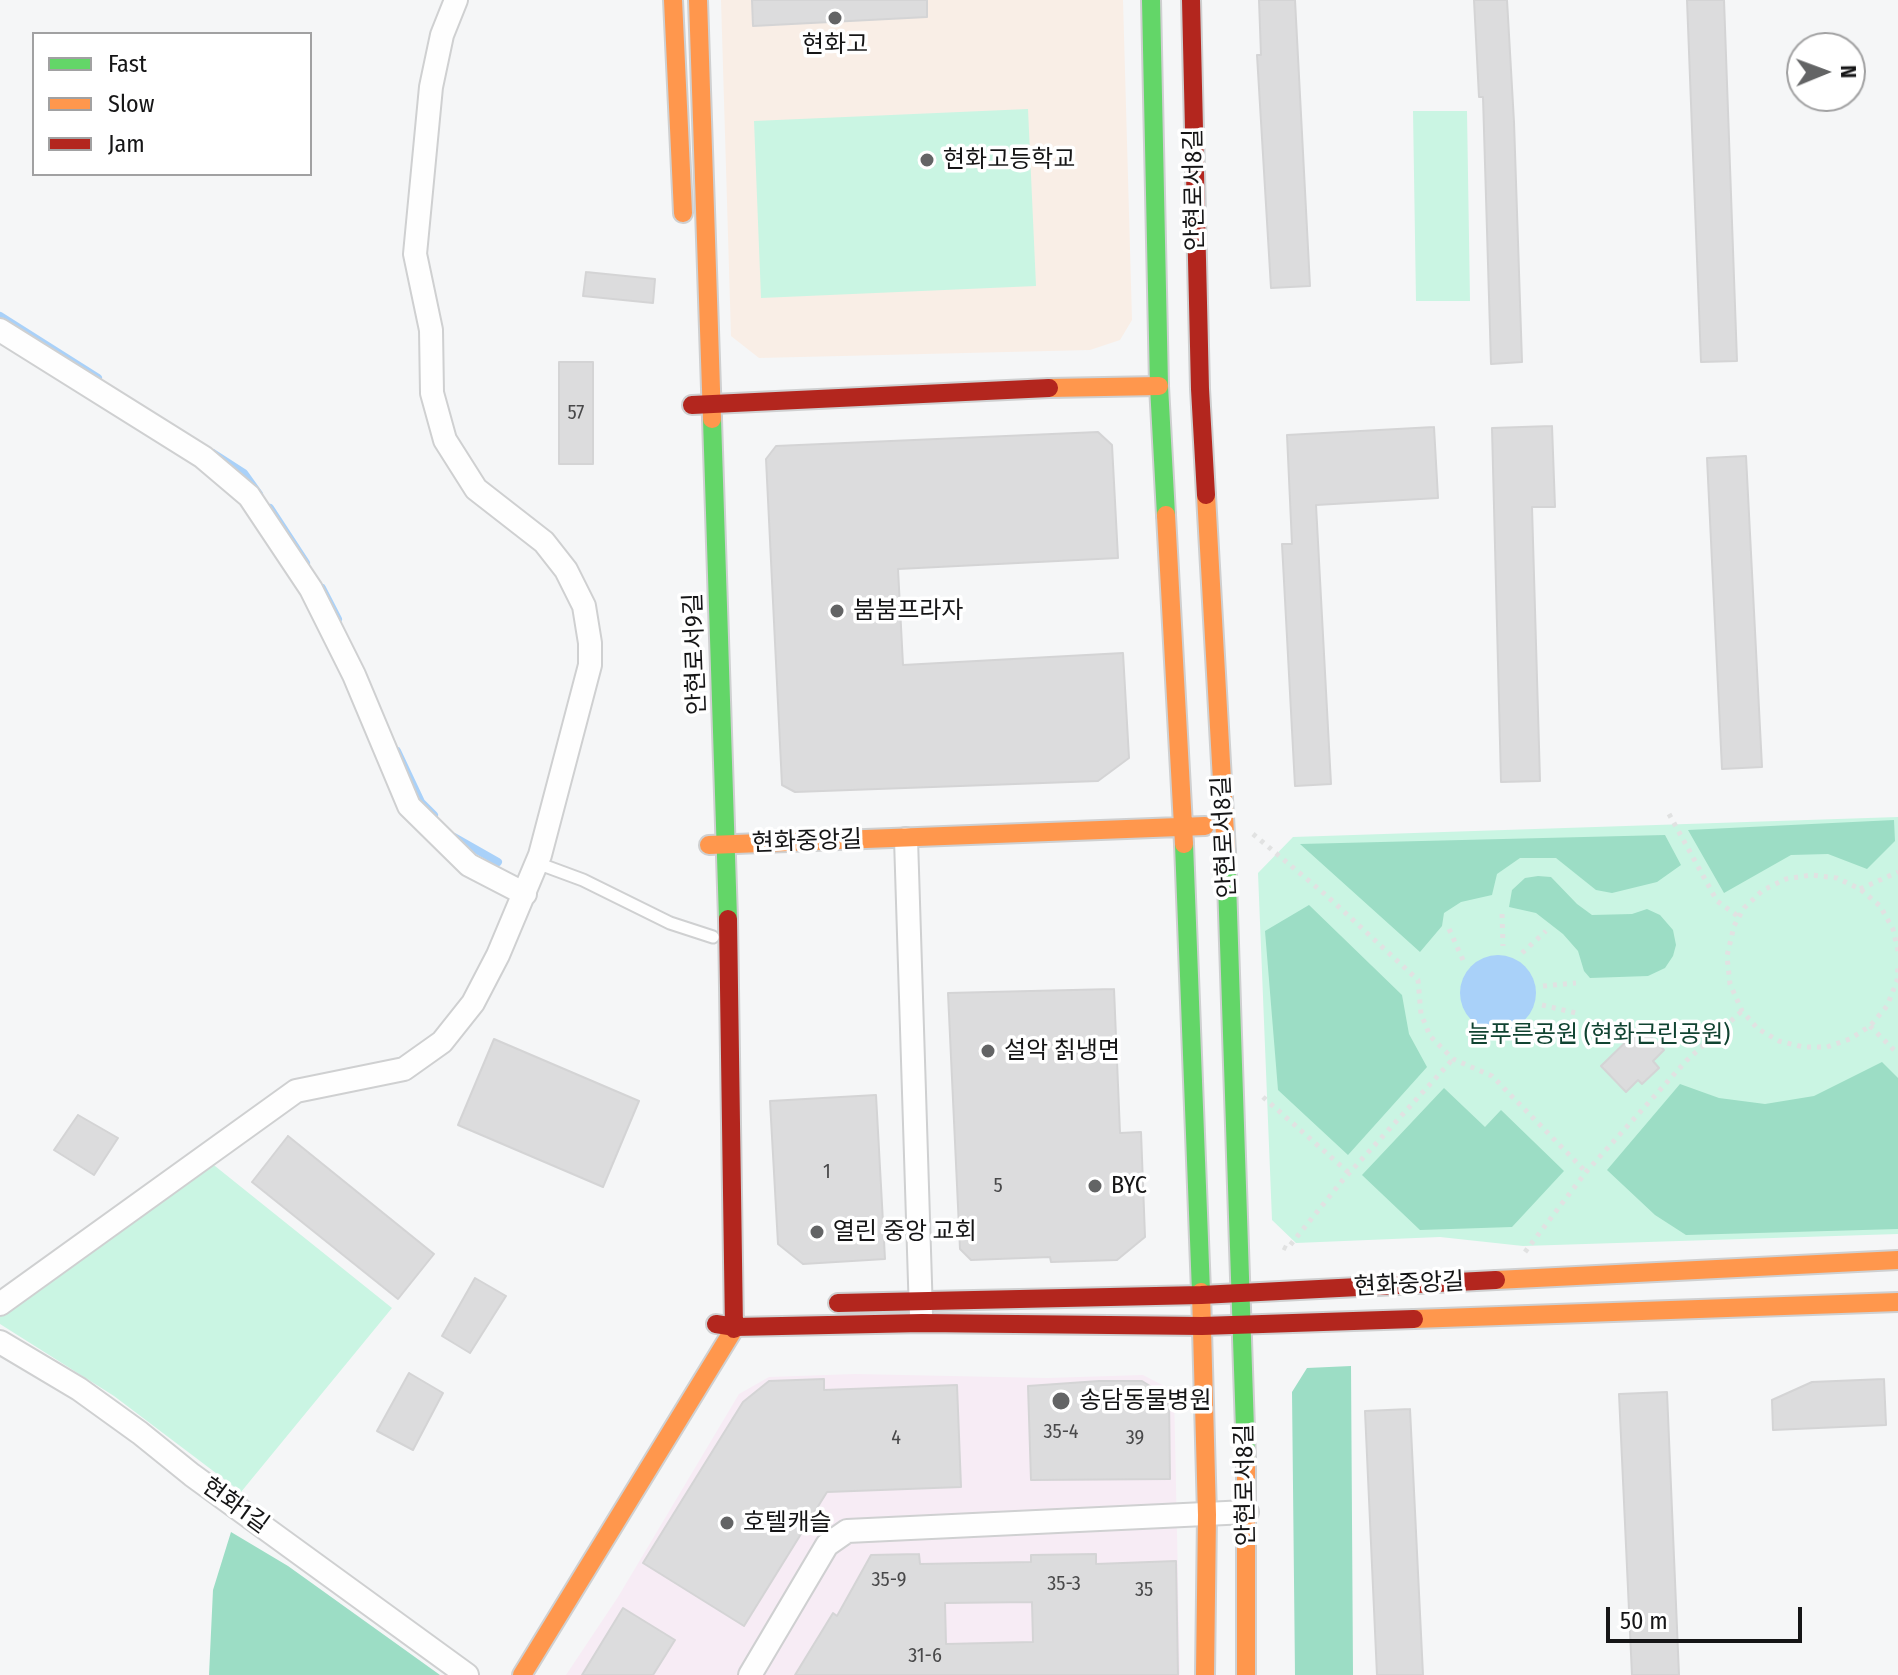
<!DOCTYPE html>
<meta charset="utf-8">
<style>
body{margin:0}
#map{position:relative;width:1898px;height:1675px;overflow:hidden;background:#f5f6f7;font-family:"Fira Sans Condensed",sans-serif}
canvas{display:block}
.legend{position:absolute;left:32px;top:32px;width:280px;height:144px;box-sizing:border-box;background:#fff;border:2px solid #a1a1a2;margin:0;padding:10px 14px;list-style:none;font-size:24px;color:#151516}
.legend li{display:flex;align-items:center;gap:16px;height:40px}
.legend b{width:40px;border:2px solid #a1a1a2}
.north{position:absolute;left:1786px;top:32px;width:80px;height:80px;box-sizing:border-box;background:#fff;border:2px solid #a1a1a2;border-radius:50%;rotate:89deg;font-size:22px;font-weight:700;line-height:32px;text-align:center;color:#151516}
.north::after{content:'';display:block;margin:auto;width:28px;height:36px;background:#636465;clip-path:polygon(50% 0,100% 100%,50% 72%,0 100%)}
.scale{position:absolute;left:1606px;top:1607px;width:196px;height:36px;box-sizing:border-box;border:4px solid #151516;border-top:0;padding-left:10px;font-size:24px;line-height:28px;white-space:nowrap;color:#151516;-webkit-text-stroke:6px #fff;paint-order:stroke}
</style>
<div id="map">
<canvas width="1898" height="1675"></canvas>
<ul class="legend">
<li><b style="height:10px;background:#63d668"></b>Fast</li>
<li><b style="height:10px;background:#ff974d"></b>Slow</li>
<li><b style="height:10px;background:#b3261e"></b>Jam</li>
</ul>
<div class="north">N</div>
<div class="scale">50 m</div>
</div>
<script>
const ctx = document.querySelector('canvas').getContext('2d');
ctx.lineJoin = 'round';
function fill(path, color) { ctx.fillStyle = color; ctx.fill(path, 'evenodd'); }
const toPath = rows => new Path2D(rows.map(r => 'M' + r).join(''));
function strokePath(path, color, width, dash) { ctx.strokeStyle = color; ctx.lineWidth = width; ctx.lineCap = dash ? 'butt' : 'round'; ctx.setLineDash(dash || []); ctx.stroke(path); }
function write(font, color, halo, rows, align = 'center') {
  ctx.font = font + ' "Fira Sans Condensed","Noto Sans KR",sans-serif'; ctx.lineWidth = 7; ctx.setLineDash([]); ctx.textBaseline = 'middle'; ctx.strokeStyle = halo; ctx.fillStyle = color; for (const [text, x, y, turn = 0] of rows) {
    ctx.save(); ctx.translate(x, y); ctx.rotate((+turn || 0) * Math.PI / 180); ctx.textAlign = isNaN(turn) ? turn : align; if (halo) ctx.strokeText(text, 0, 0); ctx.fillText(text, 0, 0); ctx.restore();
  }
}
const commercial = toPath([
 [855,1374,1047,1378,1143,1375,1174,1391,1180,1675,566,1675,618,1597,739,1394,769,1377]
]);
const education = toPath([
 [721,0,1123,0,1132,320,1120,340,1090,350,759,358,731,336]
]);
const green = toPath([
 [1028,109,1036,286,761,298,754,121],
 [1413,111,1467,111,1470,301,1416,301],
 [1898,817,1898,1234,1523,1246,1440,1237,1296,1243,1272,1220,1258,873,1293,837],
 [210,1162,392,1308,241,1492,114,1396,0,1324,0,1317]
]);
const forest = toPath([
 [1894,820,1895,841,1867,869,1828,854,1791,855,1724,893,1688,830],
 [1665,835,1681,865,1657,882,1612,893,1596,890,1556,858,1520,858,1497,874,1492,895,1461,902,1444,913,1442,926,1420,952,1300,844],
 [1538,876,1551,877,1577,904,1592,915,1632,914,1647,909,1660,915,1673,930,1676,945,1673,956,1665,968,1648,976,1590,978,1584,971,1578,951,1563,934,1536,913,1509,907,1512,890,1525,878],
 [1309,905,1402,995,1409,1034,1427,1067,1348,1155,1278,1090,1265,931],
 [1882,1062,1898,1078,1898,1229,1686,1235,1655,1215,1607,1170,1680,1084,1719,1098,1765,1104,1814,1096],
 [1444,1088,1485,1127,1501,1110,1564,1171,1512,1227,1420,1230,1362,1175],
 [1351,1366,1353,1675,1295,1675,1292,1392,1307,1368],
 [231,1532,288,1566,440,1675,209,1675,213,1590]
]);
const water = toPath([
 '1460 993a38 38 0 1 1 76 0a38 38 0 1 1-76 0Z'
]);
const stream = toPath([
 [0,316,98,378],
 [213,453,244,473,259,494],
 [270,508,306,563],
 [322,588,338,619],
 [397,751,421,802,434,815],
 [454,837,498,862]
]);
const building = toPath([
 [752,0,927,0,927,17,753,26,752,0],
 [1259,0,1295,0,1310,286,1271,288,1257,55,1261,55,1259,0],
 [1474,0,1507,0,1514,122,1522,362,1491,364,1483,97,1479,97,1474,0],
 [1687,0,1724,0,1737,361,1701,362,1687,0],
 [586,272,655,279,653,303,583,296,586,272],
 [559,362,593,362,593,464,559,464,559,362],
 [1552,426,1555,507,1532,507,1540,781,1501,782,1492,428,1552,426],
 [1434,427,1438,498,1316,505,1331,784,1295,786,1282,544,1292,544,1287,435,1434,427],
 [1098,432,1112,445,1118,558,898,569,903,665,1123,653,1129,758,1098,781,795,792,782,785,766,459,776,446,1098,432],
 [1746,456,1762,767,1722,769,1707,458,1746,456],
 [1114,989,1120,1133,1141,1132,1145,1237,1117,1260,1051,1262,1050,1257,971,1260,960,1249,948,993,1114,989],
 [1641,1027,1664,1050,1653,1061,1659,1068,1642,1084,1638,1080,1626,1092,1601,1066,1641,1027],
 [494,1039,639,1101,603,1187,458,1125,494,1039],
 [876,1095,885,1259,803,1264,778,1244,770,1101,876,1095],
 [78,1115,118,1138,94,1175,54,1150,78,1115],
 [288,1136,434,1254,398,1299,252,1182,288,1136],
 [475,1278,506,1296,470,1353,442,1336,475,1278],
 [409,1373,443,1393,413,1450,377,1431,409,1373],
 [824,1379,824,1390,957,1385,961,1487,827,1492,744,1626,643,1563,743,1402,769,1381,824,1379],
 [1884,1379,1886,1425,1773,1430,1772,1400,1812,1382,1884,1379],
 [1099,1381,1142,1381,1169,1398,1170,1479,1031,1480,1028,1386,1099,1381],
 [1667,1392,1679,1675,1632,1675,1619,1394,1667,1392],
 [1410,1409,1423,1675,1377,1675,1365,1411,1410,1409],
 [919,1554,920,1564,1031,1562,1031,1555,1096,1554,1096,1564,1176,1561,1178,1675,795,1675,833,1613,837,1616,871,1555,919,1554],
 [1032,1602,1033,1642,946,1644,945,1603,1032,1602],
 [623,1608,675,1640,653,1675,582,1675,623,1608]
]);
const path = toPath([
 [1669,814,1717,901,1739,917],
 [1253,834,1327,896,1418,980,1421,1014,1430,1036,1453,1059,1492,1076,1586,1172],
 [1860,889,1898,872],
 [1502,914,1503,946],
 [1449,929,1463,960],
 [1898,951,1893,929,1880,906,1860,889,1837,878,1811,875,1786,879,1763,890,1744,908,1734,926,1727,956,1730,984,1742,1011,1758,1029,1779,1041,1803,1047,1827,1047,1850,1039,1870,1026,1887,1006,1897,981,1898,966],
 [1522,953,1546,931],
 [1543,986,1576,983],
 [1542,1005,1576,1013],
 [1870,1026,1898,1054],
 [1263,1097,1349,1173],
 [1283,1247,1287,1249,1342,1181,1453,1059],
 [1525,1252,1586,1172,1687,1060,1742,1011]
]);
const lane = toPath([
 [537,863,583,880,670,923,713,937]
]);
const street = toPath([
 [0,330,203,457,249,496,311,589,354,675,409,806,469,865,525,894],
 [906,839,921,1314],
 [0,1304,296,1091,404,1069,442,1042,473,1003,498,955,540,855,590,665,590,643,584,606,566,570,544,542,476,489,445,440,432,393,431,330,415,254,431,87,442,35,456,0],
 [0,1342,79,1389,140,1433,192,1475,467,1675],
 [750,1675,827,1545,847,1531,1247,1512]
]);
const fast = toPath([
 [1151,0,1159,386,1166,515],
 [712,419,728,919],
 [1184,844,1201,1292],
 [1226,852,1246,1460]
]);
const slow = toPath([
 [673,0,683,213],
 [698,0,712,419],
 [1049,388,1159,386],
 [1206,495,1226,852],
 [1166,515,1184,844],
 [709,845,1205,826],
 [1496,1280,1898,1260],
 [1201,1292,1207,1515,1205,1675],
 [1414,1319,1898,1302],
 [1246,1460,1246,1675],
 [522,1675,734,1329]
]);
const jam = toPath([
 [1191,0,1200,389,1206,495],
 [692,405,1049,388],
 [728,919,734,1329],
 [838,1303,1201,1295,1496,1280],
 [716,1324,735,1327,922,1323,1202,1326,1414,1319]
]);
const markers = [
 [835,18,8,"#636465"],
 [927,160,8,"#636465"],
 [837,611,8,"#636465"],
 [988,1051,8,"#636465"],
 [1095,1186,8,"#636465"],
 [817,1232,8,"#636465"],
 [1061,1401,10,"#636465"],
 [727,1523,8,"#636465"]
];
const numberNames = [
 ["57",576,413],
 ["1",827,1172],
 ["5",998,1186],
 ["35-4",1061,1432],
 ["4",896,1438],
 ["39",1135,1438],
 ["35-9",889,1580],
 ["35-3",1064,1584],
 ["35",1144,1590],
 ["31-6",925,1656]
];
const poiNames = [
 ["현화고",835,45,"center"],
 ["현화고등학교",943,160],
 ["붐붐프라자",853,611],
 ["설악 칡냉면",1004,1051],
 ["BYC",1111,1186],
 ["열린 중앙 교회",833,1232],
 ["송담동물병원",1079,1401],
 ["호텔캐슬",743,1523]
];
const streetNames = [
 ["안현로서8길",1195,190,-91],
 ["안현로서9길",696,654,-92],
 ["안현로서8길",1225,837,-93],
 ["현화중앙길",807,842,-2],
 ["현화중앙길",1409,1285,-3],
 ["안현로서8길",1246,1485,-91],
 ["현화1길",235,1506,36]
];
const parkNames = [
 ["늘푸른공원 (현화근린공원)",1599,1035]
];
fill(commercial, '#f7ecf5');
fill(education, '#f9eee6');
fill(green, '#caf5e3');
fill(forest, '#9cddc5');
fill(water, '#a9d1f9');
strokePath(stream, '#a9d1f9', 8);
fill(building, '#dcdcdd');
strokePath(building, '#d4d4d5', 2);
strokePath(lane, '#cfd0d1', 15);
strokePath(street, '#cfd0d1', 26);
strokePath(fast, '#cfd0d1', 22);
strokePath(slow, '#cfd0d1', 22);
strokePath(jam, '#cfd0d1', 22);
strokePath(path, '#e1e2e2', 5, [4, 6]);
strokePath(lane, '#fefefe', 11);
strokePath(street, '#fefefe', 22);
strokePath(fast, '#63d668', 18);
strokePath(slow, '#ff974d', 18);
strokePath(jam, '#b3261e', 18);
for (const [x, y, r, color] of markers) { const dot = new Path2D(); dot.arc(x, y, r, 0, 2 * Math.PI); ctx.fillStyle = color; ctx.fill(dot); strokePath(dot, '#fff', 3); }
write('20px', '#49494a', null, numberNames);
write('24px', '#151516', '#fff', poiNames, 'left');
write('24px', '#151516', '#fff', streetNames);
write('24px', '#104331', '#fff', parkNames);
</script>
